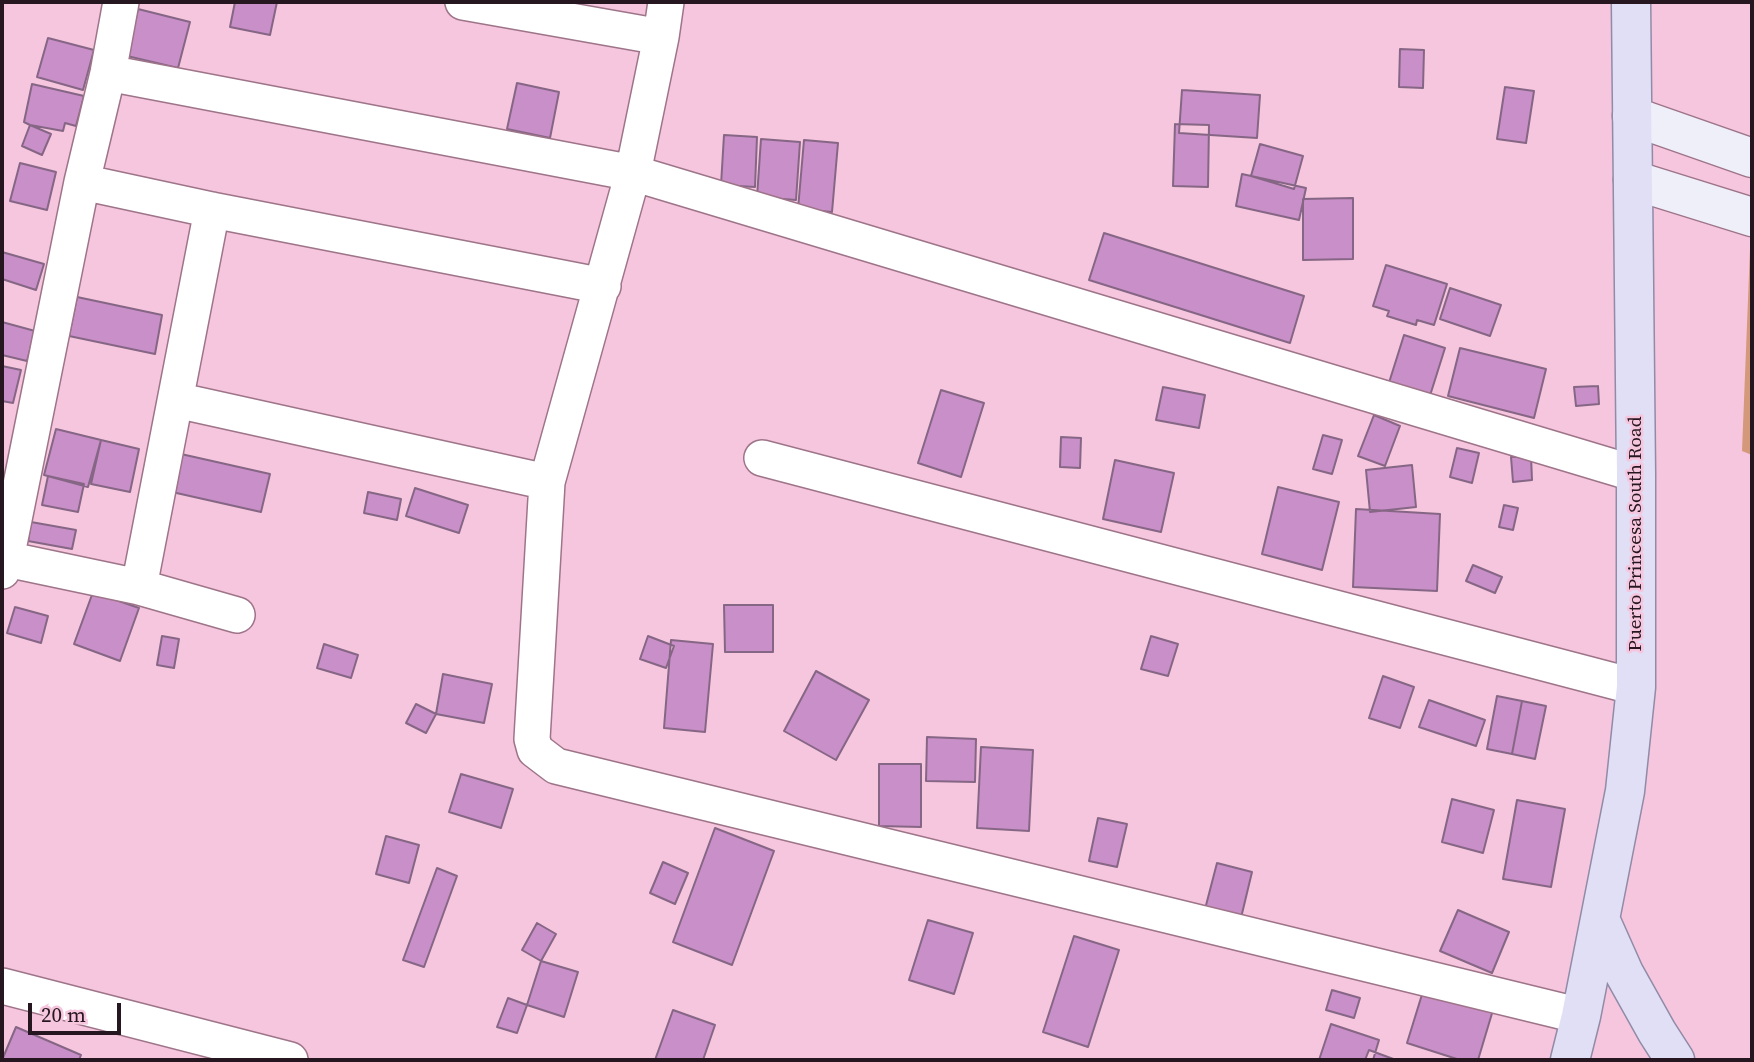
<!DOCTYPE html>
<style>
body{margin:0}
#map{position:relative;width:1754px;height:1062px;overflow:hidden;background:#f5c6dd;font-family:"Source Serif 4",serif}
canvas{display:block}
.frame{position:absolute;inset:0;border:4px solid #26161f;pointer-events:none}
.scale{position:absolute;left:28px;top:1003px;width:93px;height:32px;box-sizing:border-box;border:4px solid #26161f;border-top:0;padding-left:9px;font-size:21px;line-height:24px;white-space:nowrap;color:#26161f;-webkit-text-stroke:5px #f5c6dd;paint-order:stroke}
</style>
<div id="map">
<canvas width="1754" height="1062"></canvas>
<div class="frame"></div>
<div class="scale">20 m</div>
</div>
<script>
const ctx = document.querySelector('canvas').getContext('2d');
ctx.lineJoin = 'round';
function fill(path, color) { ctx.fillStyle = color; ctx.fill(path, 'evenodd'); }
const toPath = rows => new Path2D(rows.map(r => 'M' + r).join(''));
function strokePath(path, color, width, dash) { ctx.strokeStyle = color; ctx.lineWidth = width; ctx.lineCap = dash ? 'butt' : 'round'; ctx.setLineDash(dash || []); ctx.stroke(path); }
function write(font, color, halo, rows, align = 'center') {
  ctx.font = font + ' "Source Serif 4",serif'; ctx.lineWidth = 5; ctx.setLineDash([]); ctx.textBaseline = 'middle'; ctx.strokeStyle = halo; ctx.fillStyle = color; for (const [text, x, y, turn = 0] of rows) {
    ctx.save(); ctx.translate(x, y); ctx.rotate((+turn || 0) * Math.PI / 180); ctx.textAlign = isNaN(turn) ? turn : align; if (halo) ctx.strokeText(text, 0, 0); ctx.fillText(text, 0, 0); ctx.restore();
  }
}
const green = toPath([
 [1750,249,1752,250,1752,455,1742,451]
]);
const building = toPath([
 [235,2,277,2,270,35,230,27,235,2],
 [138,9,190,22,178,68,127,56,138,9],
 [48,38,94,50,83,90,37,77,48,38],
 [1400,49,1424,50,1423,88,1399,87,1400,49],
 [517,83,559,92,550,138,507,129,517,83],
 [32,84,84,96,76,126,65,123,63,131,30,125,24,122,32,84],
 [1505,87,1534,91,1526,143,1497,139,1505,87],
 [1182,90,1260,95,1257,138,1179,133,1182,90],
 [1175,124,1209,125,1208,187,1173,186,1175,124],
 [30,125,51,134,42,155,22,146,30,125],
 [724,135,757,137,755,187,721,185,724,135],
 [761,139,800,142,796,200,757,197,761,139],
 [804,140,838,143,832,212,798,209,804,140],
 [1260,144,1303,156,1294,189,1251,176,1260,144],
 [20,163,56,172,47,210,10,201,20,163],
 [1242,174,1306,188,1299,220,1236,206,1242,174],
 [1353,198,1353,259,1303,260,1303,199,1353,198],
 [1104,233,1304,296,1290,343,1089,280,1104,233],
 [2,252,44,264,36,290,2,279,2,252],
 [1386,265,1447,284,1434,325,1417,320,1416,325,1387,316,1389,311,1373,306,1386,265],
 [1450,288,1501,305,1490,336,1440,319,1450,288],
 [77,297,162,315,155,354,69,336,77,297],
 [2,322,35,331,27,361,2,355,2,322],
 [1404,335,1445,348,1428,402,1387,389,1404,335],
 [1460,348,1546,369,1534,418,1448,396,1460,348],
 [2,366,21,370,13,403,2,401,2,366],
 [1598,386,1599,404,1576,406,1574,387,1598,386],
 [1163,387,1205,395,1199,428,1156,420,1163,387],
 [941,390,984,403,961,477,918,463,941,390],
 [1374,415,1400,426,1385,466,1358,456,1374,415],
 [56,429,101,440,88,487,44,475,56,429],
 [1323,435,1342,440,1332,474,1313,469,1323,435],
 [1061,437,1081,438,1080,468,1060,467,1061,437],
 [101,440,139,449,130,492,91,484,101,440],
 [1457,448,1479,453,1472,483,1450,477,1457,448],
 [181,454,270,474,261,512,172,492,181,454],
 [1531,456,1532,480,1513,482,1511,457,1531,456],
 [1115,460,1174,473,1161,532,1103,519,1115,460],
 [1412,465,1416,507,1370,512,1366,470,1412,465],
 [48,476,84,484,78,512,42,505,48,476],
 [1278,487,1339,502,1322,570,1262,554,1278,487],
 [415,488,468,505,459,533,406,516,415,488],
 [368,492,401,499,397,520,364,513,368,492],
 [1504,505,1518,508,1513,530,1499,527,1504,505],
 [1356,509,1440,514,1437,591,1353,587,1356,509],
 [31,522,76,530,72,549,28,541,31,522],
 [1473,565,1502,577,1495,593,1466,581,1473,565],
 [93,592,139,608,120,661,74,644,93,592],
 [724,605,773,605,773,652,725,652,724,605],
 [15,607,48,616,41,643,7,633,15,607],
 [162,636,179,639,174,668,157,665,162,636],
 [648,636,674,646,666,668,640,659,648,636],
 [1151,636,1178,644,1168,676,1141,669,1151,636],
 [671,640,713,644,705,732,664,728,671,640],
 [324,644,358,655,351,678,317,668,324,644],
 [816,671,869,700,836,760,784,731,816,671],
 [443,674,492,684,484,723,436,714,443,674],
 [1383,676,1414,687,1400,728,1369,718,1383,676],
 [1497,696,1522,701,1512,754,1487,749,1497,696],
 [1429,700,1485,720,1476,746,1419,727,1429,700],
 [1522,701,1546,706,1535,759,1512,754,1522,701],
 [416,704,436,714,426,733,406,723,416,704],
 [927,737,976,739,975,782,926,781,927,737],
 [981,747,1033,750,1029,831,977,828,981,747],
 [879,764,921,764,921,827,879,826,879,764],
 [461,774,513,789,501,828,449,812,461,774],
 [1452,799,1494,810,1483,853,1442,842,1452,799],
 [1517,800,1565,809,1551,887,1503,879,1517,800],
 [1098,818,1127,824,1117,867,1089,861,1098,818],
 [715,828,774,851,732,965,673,942,715,828],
 [386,836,419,845,409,883,376,874,386,836],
 [663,862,688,873,675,904,650,893,663,862],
 [1217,863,1252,872,1240,922,1204,913,1217,863],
 [437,868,457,876,424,967,403,960,437,868],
 [1458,910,1509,932,1492,973,1440,951,1458,910],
 [928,920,973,933,954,994,909,980,928,920],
 [537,923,556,934,541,961,522,950,537,923],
 [1074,936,1119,950,1088,1047,1043,1032,1074,936],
 [541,961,578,972,564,1017,527,1005,541,961],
 [1424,988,1493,1010,1478,1060,1460,1060,1407,1043,1424,988],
 [1332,990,1360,998,1354,1018,1326,1010,1332,990],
 [508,998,527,1005,517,1033,497,1027,508,998],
 [673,1010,715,1025,703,1060,655,1060,673,1010],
 [1331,1024,1379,1040,1373,1060,1319,1060,1331,1024],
 [16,1027,81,1055,79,1060,2,1060,16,1027],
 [1369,1050,1396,1060,1365,1060,1369,1050]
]);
const street = toPath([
 [463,2,661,37],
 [666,2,661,37,633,173,547,482,532,739,535,750,556,766,1581,1016],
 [108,73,633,173,1636,474],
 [82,182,212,210,603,286],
 [176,400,547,482],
 [762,458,1636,687],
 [6,559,139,587,237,615],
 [2,571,6,559,82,182,108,73,121,2],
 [139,587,212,210],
 [2,986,290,1060]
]);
const secondary = toPath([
 [1632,116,1752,158],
 [1633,180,1752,217]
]);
const primary = toPath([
 [1600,919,1624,973,1657,1032,1675,1060],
 [1570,1060,1581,1016,1625,791,1636,687,1636,474,1631,2]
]);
const streetNames = [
 ["Puerto Princesa South Road",1636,534,-90]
];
fill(green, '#d4987b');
fill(building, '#c98fc8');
strokePath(building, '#866685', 2);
strokePath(street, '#9e7489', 38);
strokePath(secondary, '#9e7489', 41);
strokePath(primary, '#918ba7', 41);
strokePath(street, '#fff', 35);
strokePath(secondary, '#efeffa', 38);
strokePath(primary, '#e0dff6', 38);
write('19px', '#26161f', '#f5c6dd', streetNames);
</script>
